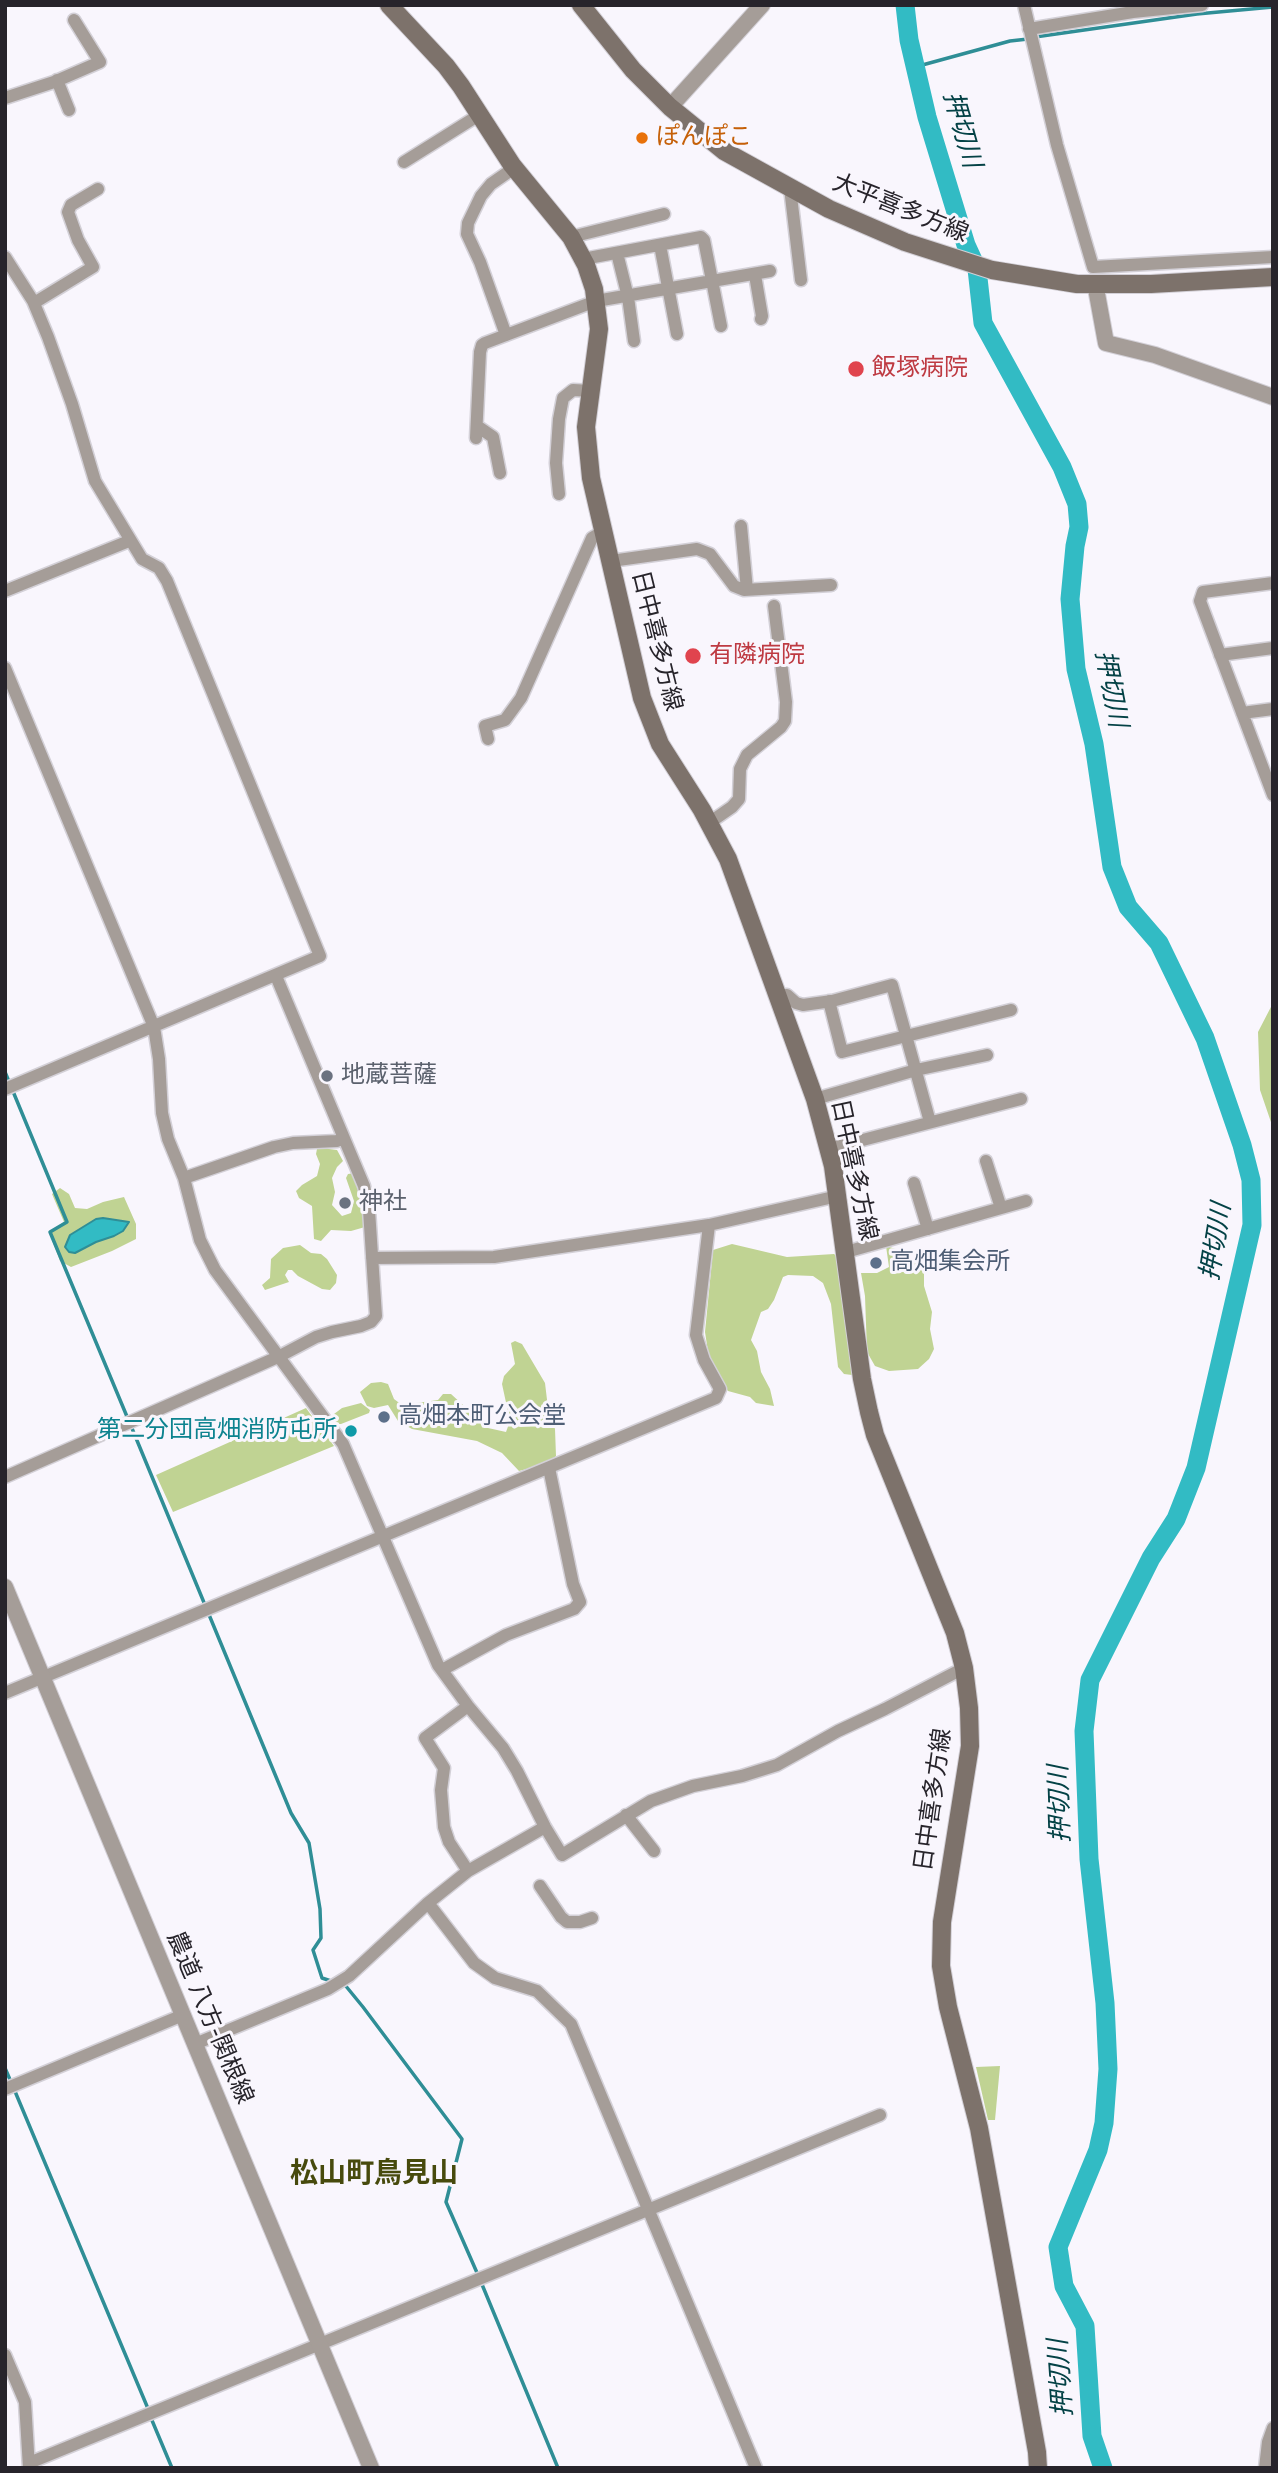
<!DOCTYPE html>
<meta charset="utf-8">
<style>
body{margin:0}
#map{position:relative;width:1278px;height:2473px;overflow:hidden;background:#f9f6fd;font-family:"DejaVu Sans",sans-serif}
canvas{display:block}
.frame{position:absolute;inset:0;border:7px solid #27242b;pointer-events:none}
</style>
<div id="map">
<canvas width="1278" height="2473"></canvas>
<div class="frame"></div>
</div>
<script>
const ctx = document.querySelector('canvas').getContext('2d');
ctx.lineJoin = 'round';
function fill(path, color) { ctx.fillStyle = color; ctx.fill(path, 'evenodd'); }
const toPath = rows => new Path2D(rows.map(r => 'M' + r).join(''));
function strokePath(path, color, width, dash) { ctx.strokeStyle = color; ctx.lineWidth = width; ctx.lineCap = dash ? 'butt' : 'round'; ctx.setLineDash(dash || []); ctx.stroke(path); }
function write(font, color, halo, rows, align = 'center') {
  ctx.font = font + ' "DejaVu Sans","Noto Sans JP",sans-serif'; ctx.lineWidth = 6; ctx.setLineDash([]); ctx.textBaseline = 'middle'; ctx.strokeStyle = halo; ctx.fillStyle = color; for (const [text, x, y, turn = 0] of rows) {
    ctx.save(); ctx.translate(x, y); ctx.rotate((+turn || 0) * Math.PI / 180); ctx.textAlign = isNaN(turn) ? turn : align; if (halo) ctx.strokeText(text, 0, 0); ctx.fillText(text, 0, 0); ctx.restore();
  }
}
const green = toPath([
 [1273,1003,1273,1128,1260,1090,1258,1032],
 [321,1148,337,1150,343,1161,337,1167,332,1178,335,1192,332,1205,342,1216,351,1213,354,1201,346,1178,348,1174,355,1173,361,1183,365,1227,351,1231,331,1230,321,1241,314,1239,312,1206,299,1198,296,1191,302,1185,317,1176,320,1164,316,1154,317,1149],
 [60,1188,69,1194,75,1208,87,1209,103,1202,124,1197,136,1224,136,1239,112,1251,71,1267,60,1261,49,1232,64,1222,52,1194],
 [732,1244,787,1257,834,1254,843,1261,849,1318,847,1337,853,1349,852,1375,844,1374,838,1367,831,1304,823,1283,813,1276,788,1275,783,1277,774,1300,768,1309,761,1312,751,1340,757,1351,761,1372,770,1389,774,1406,756,1403,750,1397,728,1391,715,1375,709,1358,705,1332,713,1250],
 [300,1245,311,1253,321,1254,327,1259,337,1275,336,1283,330,1290,322,1289,298,1276,292,1270,288,1270,285,1275,289,1282,265,1290,262,1285,270,1278,271,1259,283,1248],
 [886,1246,896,1249,902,1260,910,1261,920,1254,927,1254,930,1263,924,1271,924,1286,932,1312,930,1329,934,1349,929,1359,918,1369,889,1371,875,1366,867,1352,865,1296,861,1273,877,1273,889,1267],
 [515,1341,522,1344,545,1383,548,1408,555,1429,556,1456,550,1463,519,1471,502,1453,477,1441,412,1429,398,1421,388,1405,374,1408,367,1406,360,1392,371,1383,381,1382,388,1384,394,1399,402,1405,438,1400,443,1394,451,1394,488,1428,506,1432,510,1421,502,1384,504,1376,515,1364,511,1343],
 [361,1403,370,1410,369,1413,341,1424,337,1424,334,1421,334,1414,342,1408],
 [306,1408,334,1446,173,1512,156,1475],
 [1000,2066,995,2120,988,2120,976,2067]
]);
const water = toPath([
 [103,1218,129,1222,123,1231,114,1236,96,1242,75,1253,69,1252,65,1247,70,1235,96,1219,103,1218]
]);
const stream = toPath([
 [1035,37,1197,14,1273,7],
 [915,67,1010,41,1028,39],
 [5,1072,67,1222,50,1232,128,1419],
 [131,1426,291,1813,309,1843,320,1909,321,1938,313,1950,322,1978,334,1982],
 [341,1984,345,1985,363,2007,462,2139,446,2202,478,2275],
 [5,2068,11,2082],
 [14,2089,149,2411],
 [481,2282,558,2468],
 [151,2418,172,2468]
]);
const river = toPath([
 [905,5,909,40,927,117,966,245,977,269,983,323,1062,467,1077,504,1079,527,1075,546,1070,599,1076,669,1094,744,1112,867,1128,907,1159,943,1205,1038,1242,1145,1251,1180,1252,1225,1196,1468,1176,1519,1151,1558,1090,1680,1084,1731,1089,1859,1105,2003,1108,2069,1104,2123,1098,2150,1058,2247,1064,2286,1085,2326,1092,2436,1103,2468]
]);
const minor = toPath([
 [1024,5,1057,145,1093,267,1273,257],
 [1029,29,1133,12,1202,5],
 [57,80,69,110],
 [5,98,54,82,100,62,74,20],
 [404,162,479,115],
 [790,188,801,280],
 [571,237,664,214],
 [660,245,677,334],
 [617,253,628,297,634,341],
 [5,257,33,301,48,337,72,404,95,481,142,559,159,568,167,581,320,956,5,1089],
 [583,259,701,237,704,240,721,326],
 [755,275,762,316,761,319],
 [34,303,93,267,78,240,68,212,71,205,98,189],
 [506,335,480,262,467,234,468,223,481,196,491,184,514,168],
 [477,426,493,437,500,473],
 [476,438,480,352,482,345,485,343,596,301,770,271],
 [559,494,556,463,559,419,563,398,573,390,592,391],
 [741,526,747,590],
 [611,561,697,549,710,554,734,586,744,590,831,585],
 [1273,583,1203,592,1200,601,1273,795],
 [5,591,129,541],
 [1220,655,1273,648],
 [5,668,154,1027,159,1059,162,1113,168,1139,184,1178,200,1240,215,1270,343,1444,438,1665,468,1706,503,1748,517,1771,545,1827,562,1855,651,1801,693,1786,742,1776,777,1765,838,1731,885,1709,964,1668],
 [1242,713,1273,709],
 [488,739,485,726,505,720,521,698,592,538,604,531],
 [709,823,732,807,739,799,740,769,747,755,781,727,785,721,786,702,774,606],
 [778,996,787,995,796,1003,803,1005,832,1001,892,985,930,1122],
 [829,1001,842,1052,1011,1010],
 [815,1099,916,1070,987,1055],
 [828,1149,1021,1099],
 [986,1161,1001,1208],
 [184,1178,274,1147,293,1143,337,1141,343,1138],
 [914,1183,928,1229],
 [846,1252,1026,1201],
 [372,1258,494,1257,709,1225,838,1196],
 [5,1477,278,1357,316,1337,332,1332,361,1326,371,1322,376,1316,369,1210,364,1186,276,976],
 [442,1670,506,1635,574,1609,580,1602,573,1584,549,1468],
 [5,1693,716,1398,720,1389,704,1360,696,1335,709,1225],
 [626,1815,654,1851],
 [468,1871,449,1842,444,1827,441,1790,444,1768,425,1738,468,1706],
 [540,1886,561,1917,567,1922,580,1922,592,1918],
 [428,1903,474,1963,495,1978,537,1991,571,2024,756,2468],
 [195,2044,328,1989,349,1976,428,1903,468,1871,545,1827],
 [5,2089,183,2015],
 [5,2355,25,2402,29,2468],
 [29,2463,880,2115],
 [1265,2468,1268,2442,1273,2428]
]);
const tertiary = toPath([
 [670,107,762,5],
 [1095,283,1106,343,1155,355,1273,397],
 [5,1587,371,2468]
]);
const secondary = toPath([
 [389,5,446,66,461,86,512,165,571,237,586,265,594,289,599,329,586,427,591,478,642,698,660,744,702,810,728,859,815,1099,833,1166,862,1379,869,1412,875,1435,955,1633,964,1668,969,1708,970,1746,942,1922,941,1966,948,2007,979,2128,1037,2452,1038,2468],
 [581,5,633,70,670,107,724,151,829,209,905,242,992,270,1077,284,1151,284,1273,277]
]);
const markers = [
 [642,138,7,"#e8710a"],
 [856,369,9,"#e0444e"],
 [693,656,9,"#e0444e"],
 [327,1076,7,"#6b7280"],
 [345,1203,7,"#6b7280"],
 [876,1263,7,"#5c6f8a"],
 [384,1417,7,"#5c6f8a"],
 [351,1431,7,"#0f9aa8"]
];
const foodNames = [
 ["ぽんぽこ",656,138]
];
const streetNames = [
 ["大平喜多方線",900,209,22],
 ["日中喜多方線",656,641,76],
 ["日中喜多方線",853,1170,78],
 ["日中喜多方線",934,1800,-82],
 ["農道 八方-関根線",209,2018,67]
];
const healthNames = [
 ["飯塚病院",872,369],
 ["有隣病院",709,656]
];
const worshipNames = [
 ["地蔵菩薩",341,1076],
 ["神社",359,1203]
];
const serviceNames = [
 ["高畑集会所",890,1263],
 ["高畑本町公会堂",398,1417]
];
const cultureNames = [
 ["第二分団高畑消防屯所",337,1431]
];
const waterNames = [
 ["押切川",961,130,74],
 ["押切川",1110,689,79],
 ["押切川",1217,1242,-81],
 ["押切川",1061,1804,-92],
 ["押切川",1062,2378,-94]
];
const quarterNames = [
 ["松山町鳥見山",374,2175]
];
fill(green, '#c0d393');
fill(water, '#32bbc4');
strokePath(water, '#2f8e96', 2);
strokePath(stream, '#2f8e96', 3.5);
strokePath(river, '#32bbc4', 19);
strokePath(minor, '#d3d0d7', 15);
strokePath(tertiary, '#d3d0d7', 18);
strokePath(secondary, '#d3d0d7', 20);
strokePath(minor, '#a59d98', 12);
strokePath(tertiary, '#a59d98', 16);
strokePath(secondary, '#7d726b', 18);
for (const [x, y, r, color] of markers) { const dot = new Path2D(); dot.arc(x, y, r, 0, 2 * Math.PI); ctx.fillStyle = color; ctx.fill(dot); strokePath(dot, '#f9f6fd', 2.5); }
write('24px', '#c56008', '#f9f6fd', foodNames, 'left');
write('24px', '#27242b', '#f9f6fd', streetNames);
write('24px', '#be3a42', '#f9f6fd', healthNames, 'left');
write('24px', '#5b616d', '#f9f6fd', worshipNames, 'left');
write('24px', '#4e5e75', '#f9f6fd', serviceNames, 'left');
write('24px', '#0d838f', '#f9f6fd', cultureNames, 'right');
write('italic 26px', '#044246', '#f9f6fd', waterNames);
write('bold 28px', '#474a0d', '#f9f6fd', quarterNames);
</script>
